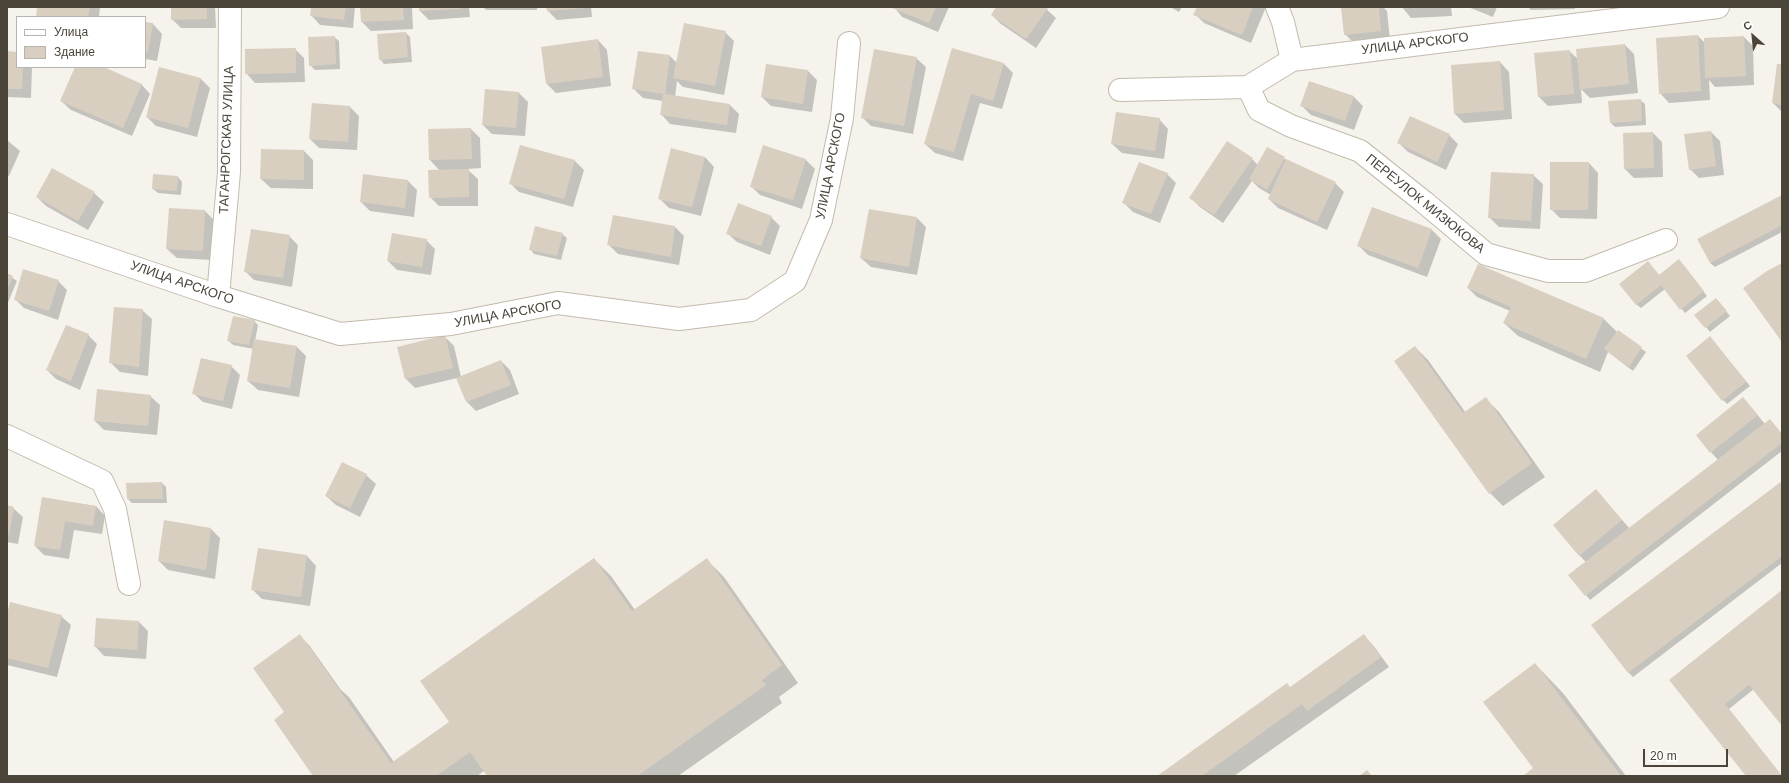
<!DOCTYPE html>
<meta charset="utf-8">
<style>
body{margin:0}
#map{position:relative;width:1789px;height:783px;overflow:hidden;background:#f6f3ec;font-family:Arial,sans-serif}
canvas{display:block}
.frame{position:absolute;inset:0;border:8px solid #4b4439;pointer-events:none}
.legend{position:absolute;left:16px;top:16px;width:130px;height:52px;box-sizing:border-box;background:#fff;border:1px solid #b7b4b0;margin:0;padding:5px 7px;list-style:none;font-size:12px;color:#4b4439}
.legend li{display:flex;align-items:center;gap:8px;height:20px}
.legend b{width:20px;border:1px solid #b7b4b0}
.north{position:absolute;left:1733px;top:16px;width:40px;height:40px;-webkit-text-stroke:3px #fff;paint-order:stroke;rotate:333deg;font-size:11px;font-weight:700;line-height:16px;text-align:center;color:#4b4439}
.north::after{content:'';display:block;margin:auto;width:14px;height:18px;background:#4b4439;clip-path:polygon(50% 0,100% 100%,50% 72%,0 100%)}
.scale{position:absolute;left:1643px;top:749px;width:85px;height:18px;box-sizing:border-box;border:2px solid #4b4439;border-top:0;padding-left:5px;font-size:12px;line-height:14px;white-space:nowrap;color:#4b4439;-webkit-text-stroke:3px #fff;paint-order:stroke}
</style>
<div id="map">
<canvas width="1789" height="783"></canvas>
<div class="frame"></div>
<ul class="legend">
<li><b style="height:5px;background:#fff"></b>Улица</li>
<li><b style="height:11px;background:#d8cfc1"></b>Здание</li>
</ul>
<div class="north">С</div>
<div class="scale">20 m</div>
</div>
<script>
const ctx = document.querySelector('canvas').getContext('2d');
ctx.lineJoin = 'round';
function fill(path, color) { ctx.fillStyle = color; ctx.fill(path, 'evenodd'); }
const toPath = rows => new Path2D(rows.map(r => 'M' + r).join(''));
function strokePath(path, color, width, dash) { ctx.strokeStyle = color; ctx.lineWidth = width; ctx.lineCap = dash ? 'butt' : 'round'; ctx.setLineDash(dash || []); ctx.stroke(path); }
function write(font, color, halo, rows, align = 'center') {
  ctx.font = font + ' Arial,sans-serif'; ctx.lineWidth = 3; ctx.setLineDash([]); ctx.textBaseline = 'middle'; ctx.strokeStyle = halo; ctx.fillStyle = color; for (const [text, x, y, turn = 0] of rows) {
    ctx.save(); ctx.translate(x, y); ctx.rotate((+turn || 0) * Math.PI / 180); ctx.textAlign = isNaN(turn) ? turn : align; if (halo) ctx.strokeText(text, 0, 0); ctx.fillText(text, 0, 0); ctx.restore();
  }
}
const shadow = toPath([
 [38,7,100,7,99,17,37,17],
 [172,7,215,7,216,28,181,28,172,19],
 [312,7,355,7,353,28,320,25,311,15],
 [361,7,412,7,413,29,371,31,362,22],
 [420,7,469,7,470,17,429,20,420,11],
 [483,7,537,7,537,10,486,10],
 [547,7,591,7,592,17,557,20,548,11],
 [894,7,949,7,938,32,902,17],
 [998,7,1044,7,1056,18,1036,48,1001,24,992,15],
 [1170,7,1182,7,1179,12],
 [1198,7,1266,7,1251,43,1204,23,1195,14],
 [1342,7,1383,7,1387,11,1390,40,1355,44,1345,34],
 [1402,7,1451,7,1452,16,1411,18],
 [1468,7,1497,7,1493,17],
 [1528,7,1575,7,1575,9,1531,10],
 [145,23,153,24,162,34,157,61,145,59],
 [725,32,734,41,724,95,683,87,677,81,675,97,730,105,739,114,736,133,670,124,661,114,663,101,643,98,634,89,639,52,670,56,677,63],
 [406,33,410,37,412,62,384,64,380,59],
 [1698,36,1705,43,1744,37,1753,46,1754,85,1715,87,1709,80,1710,100,1669,103,1660,93],
 [334,37,339,41,340,69,315,70,310,65],
 [598,40,607,50,611,86,556,93,547,84],
 [1625,45,1634,54,1638,93,1590,98,1581,89,1582,103,1548,106,1539,97,1535,54,1569,51,1578,59],
 [295,49,304,58,305,82,255,83,246,73],
 [953,50,1004,64,1013,73,1002,109,980,103,963,161,935,153,925,144],
 [7,52,17,53,17,67,32,67,31,98,7,97],
 [916,58,926,67,913,134,871,126,862,117],
 [1500,62,1509,72,1512,119,1464,123,1455,114],
 [767,65,808,71,817,80,812,112,771,106,762,97],
 [1782,65,1782,112,1773,103],
 [76,67,101,67,141,84,150,94,132,136,71,110,61,101],
 [160,69,201,79,210,88,197,137,156,126,147,117],
 [519,93,528,102,525,136,492,134,483,125],
 [1353,96,1363,106,1354,130,1311,115,1302,106],
 [1640,100,1645,104,1646,125,1615,127,1611,123],
 [312,104,350,107,359,116,357,150,319,148,310,139],
 [1159,119,1168,129,1164,159,1122,153,1112,144],
 [471,129,480,138,481,168,467,169,478,179,478,206,439,206,430,197,440,171,430,160,429,130],
 [1711,132,1720,141,1724,175,1699,178,1690,169],
 [1653,133,1662,142,1663,177,1634,178,1625,169],
 [1449,135,1458,144,1446,170,1408,152,1399,143],
 [7,140,20,151,9,176,7,175],
 [1268,148,1288,161,1335,183,1344,192,1327,230,1278,208,1269,199,1271,195,1259,188,1252,181,1223,223,1200,207,1191,198,1252,159,1258,165],
 [262,150,304,151,313,160,313,189,271,188,261,179],
 [705,157,714,167,701,216,669,208,660,199],
 [806,160,815,169,802,209,760,195,751,186],
 [575,161,584,170,573,207,519,192,510,183],
 [1589,163,1598,173,1597,219,1560,218,1551,209],
 [1167,174,1176,183,1160,223,1133,212,1124,203],
 [364,175,408,181,417,190,414,217,370,211,361,202],
 [1533,175,1543,184,1540,229,1499,227,1490,218],
 [178,177,182,182,181,195,158,193,153,189],
 [94,193,104,202,88,230,46,206,37,197],
 [1782,196,1782,232,1715,267,1710,263],
 [1372,208,1432,230,1441,239,1427,277,1368,255,1358,245],
 [205,211,214,220,211,260,177,258,167,249],
 [771,217,780,226,770,255,737,242,727,233],
 [917,218,926,227,917,275,871,267,861,258],
 [675,227,684,236,679,265,618,254,609,245],
 [562,234,567,238,561,260,534,254,530,249],
 [289,236,298,245,292,287,254,280,245,271],
 [426,240,435,249,431,275,397,270,388,261],
 [1648,262,1660,276,1683,265,1707,296,1685,313,1665,289,1641,308,1636,304],
 [7,274,17,281,7,305],
 [58,281,67,290,58,320,24,308,15,299],
 [1468,288,1604,319,1617,332,1618,331,1646,352,1633,371,1608,352,1600,372,1518,336,1504,323,1510,311,1477,297],
 [1720,304,1730,316,1710,332,1706,327],
 [142,310,152,319,148,376,120,372,111,363],
 [254,321,258,325,255,341,297,347,306,356,299,397,258,390,248,381,254,349,233,345,228,340],
 [88,335,97,344,80,390,56,379,47,370],
 [444,336,454,346,461,377,501,361,510,370,519,394,476,411,467,402,457,378,415,388,406,379],
 [1714,342,1750,386,1727,404,1723,400],
 [1415,347,1428,360,1466,413,1486,399,1499,412,1545,477,1503,506,1490,493],
 [231,366,240,375,232,409,203,402,193,393],
 [150,396,160,405,157,435,104,430,95,421],
 [1743,398,1765,424,1770,420,1782,434,1782,451,1590,600,1570,575,1586,562,1580,556,1596,490,1630,529,1718,460,1697,436],
 [366,475,376,484,360,517,336,505,326,496],
 [1782,482,1782,563,1633,677,1628,672],
 [162,483,166,487,167,503,132,503,128,499],
 [42,498,96,506,105,516,102,534,74,530,69,559,44,555,35,546],
 [7,506,13,508,23,517,18,544,7,542],
 [211,529,220,538,215,579,168,570,159,561],
 [259,549,307,556,316,566,310,606,262,599,252,589],
 [594,559,611,576,635,610,707,560,724,577,798,683,779,697,782,703,678,776,488,776,484,771,477,776,315,776,286,713,300,636,309,645,341,690,349,697,394,762,450,722],
 [1782,591,1782,724,1754,689,1729,709,1782,776,1747,776,1670,680],
 [61,616,71,625,57,677,7,665,7,618],
 [139,622,148,631,146,659,104,656,95,646],
 [1364,636,1373,645,1389,667,1234,776,1159,776,1291,688],
 [1535,664,1563,693,1626,776,1525,776,1534,768]
]);
const building = toPath([
 [37,7,90,7,88,17,36,17],
 [171,7,207,7,207,19,171,20],
 [311,7,346,7,344,20,310,16],
 [360,7,403,7,404,20,361,22],
 [419,7,461,7,461,9,419,11],
 [546,7,586,7,586,8,547,11],
 [893,7,936,7,929,23,892,8],
 [996,7,1046,7,1048,8,1026,39,991,15],
 [1197,7,1253,7,1242,35,1193,15],
 [1341,7,1379,7,1381,31,1344,35],
 [145,22,153,23,148,52,145,52],
 [684,23,726,31,715,86,673,78],
 [406,32,408,57,379,60,377,34],
 [1698,35,1701,91,1659,94,1656,38],
 [335,36,336,64,309,66,308,37],
 [1744,36,1746,76,1705,78,1704,38],
 [598,39,603,77,546,84,541,47],
 [1625,44,1629,84,1580,89,1576,49],
 [296,48,296,73,245,74,245,49],
 [952,48,1004,63,993,101,971,94,954,152,924,144],
 [874,49,917,57,904,126,861,118],
 [1570,50,1574,94,1538,97,1534,53],
 [7,51,17,52,17,67,23,67,22,89,7,89],
 [638,51,670,55,665,94,730,104,727,125,660,115,663,94,632,89],
 [1500,61,1504,110,1454,114,1451,65],
 [766,64,808,70,803,104,761,97],
 [1777,64,1782,64,1782,105,1772,103],
 [75,67,104,67,142,84,123,128,60,101],
 [159,67,201,78,188,128,146,117],
 [1309,81,1354,96,1345,121,1300,106],
 [485,89,519,92,516,128,482,125],
 [1641,99,1642,121,1610,123,1608,101],
 [312,103,350,106,348,142,309,139],
 [1116,112,1160,118,1155,151,1111,144],
 [1410,116,1450,134,1437,162,1397,143],
 [471,128,472,159,429,160,428,129],
 [1711,131,1716,166,1689,170,1684,134],
 [1653,132,1654,168,1624,169,1623,133],
 [1227,141,1253,158,1214,215,1189,198],
 [520,145,575,160,564,199,509,184],
 [763,145,806,159,793,200,750,187],
 [1267,147,1285,157,1267,190,1249,179],
 [671,148,705,157,692,207,658,199],
 [261,149,304,150,304,180,260,179],
 [1286,159,1336,182,1317,222,1268,199],
 [1139,162,1168,173,1151,214,1122,203],
 [1550,162,1589,162,1588,210,1550,210],
 [52,168,95,192,78,221,36,197],
 [469,169,469,197,429,198,428,170],
 [1491,172,1534,174,1531,221,1488,218],
 [153,174,178,176,177,191,152,189],
 [363,174,408,180,405,208,360,202],
 [1782,195,1782,225,1710,263,1697,239],
 [738,203,772,216,761,246,726,234],
 [1372,207,1432,229,1418,268,1357,246],
 [169,208,205,210,203,251,166,249],
 [869,209,917,217,909,267,860,258],
 [613,215,675,226,671,257,607,245],
 [535,226,563,233,557,256,529,250],
 [251,229,290,235,283,278,244,272],
 [392,233,427,239,422,267,387,261],
 [1679,259,1704,291,1680,310,1661,285,1636,305,1619,284,1648,261,1659,275],
 [1782,263,1782,342,1743,288,1767,271],
 [1478,264,1604,318,1586,359,1503,323,1511,307,1467,288],
 [23,269,59,280,49,311,14,300],
 [7,273,13,276,7,290],
 [1716,298,1727,311,1705,328,1694,315],
 [114,307,143,309,139,367,109,363],
 [233,316,255,320,249,345,227,341],
 [66,325,89,334,71,381,46,370],
 [1618,330,1642,347,1629,367,1604,349],
 [445,335,453,368,405,379,397,347],
 [1710,336,1746,382,1722,401,1686,356],
 [254,339,297,346,290,388,247,381],
 [1415,346,1463,413,1486,397,1532,463,1489,494,1394,361],
 [201,358,232,365,223,401,192,394],
 [501,360,511,385,466,402,456,378],
 [97,389,151,395,148,426,94,421],
 [1743,397,1758,415,1710,453,1696,435],
 [1770,419,1782,434,1782,443,1585,596,1568,575],
 [342,462,367,474,350,508,325,496],
 [1782,481,1782,556,1628,673,1591,625],
 [162,482,163,499,127,499,126,483],
 [1596,489,1622,520,1579,556,1553,525],
 [42,497,96,506,93,526,65,521,60,550,34,546],
 [7,505,14,507,9,535,7,535],
 [164,520,211,528,206,570,158,561],
 [258,548,307,555,301,597,251,590],
 [594,558,632,611,707,558,782,665,762,680,766,685,637,776,487,776,470,752,436,776,313,776,274,720,284,712,253,668,300,634,391,763,449,722,420,681],
 [1782,590,1782,726,1749,685,1725,704,1782,776,1746,776,1669,680],
 [10,602,62,615,48,668,7,658,7,614],
 [96,618,139,621,137,650,94,647],
 [1364,634,1381,657,1307,711,1302,704,1202,776,1157,776,1287,683,1290,687],
 [1535,663,1621,776,1523,776,1533,768,1483,702],
 [1367,770,1372,776,1359,776]
]);
const street = toPath([
 [1277,7,1283,22,1292,60],
 [1248,87,1259,110,1291,126,1360,151,1424,202,1486,254,1548,271,1585,271,1666,240],
 [1120,90,1248,87,1292,60,1718,7],
 [7,224,218,296,340,334,451,324,558,303,679,319,751,310,795,281,821,220,842,118,849,43],
 [218,296,229,172,230,7],
 [7,436,102,481,115,509,129,584]
]);
const streetNames = [
 ["УЛИЦА АРСКОГО",1415,44,-7],
 ["ТАГАНРОГСКАЯ УЛИЦА",227,140,-88],
 ["УЛИЦА АРСКОГО",831,166,-79],
 ["ПЕРЕУЛОК МИЗЮКОВА",1425,204,39],
 ["УЛИЦА АРСКОГО",182,283,19],
 ["УЛИЦА АРСКОГО",508,314,-10]
];
fill(shadow, '#0003');
fill(building, '#d8cfc1');
strokePath(street, '#c2bbae', 24);
strokePath(street, '#fff', 22);
write('13px', '#4b4439', '#fff', streetNames);
</script>
